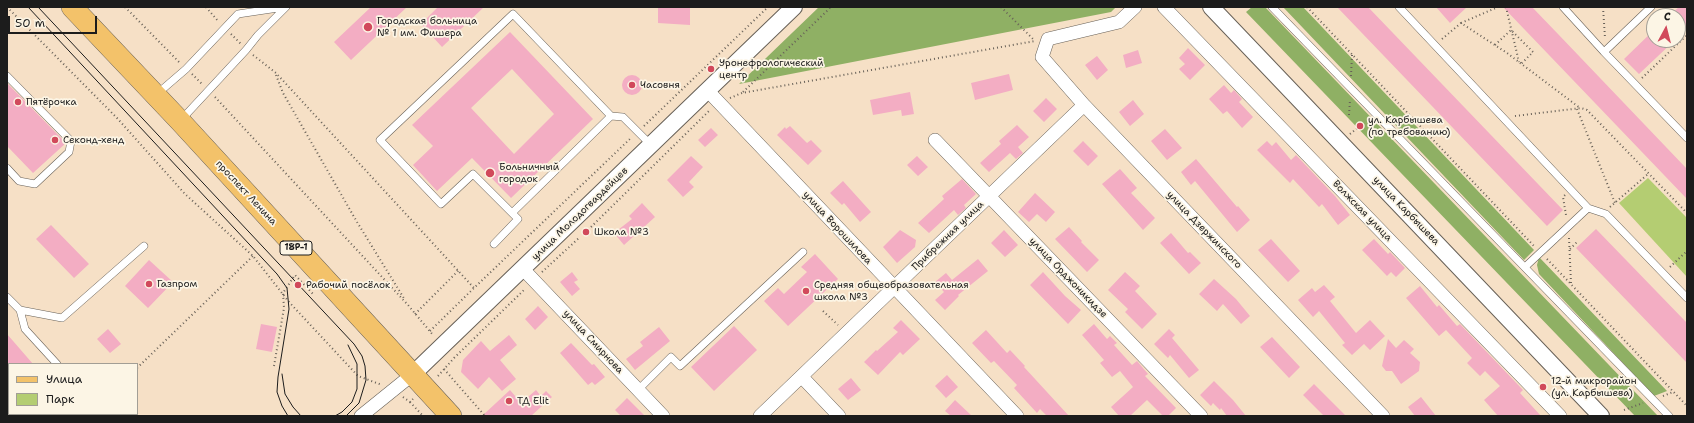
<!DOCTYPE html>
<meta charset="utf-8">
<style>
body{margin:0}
#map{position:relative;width:1694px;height:423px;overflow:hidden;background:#f6e0c6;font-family:"Shantell Sans",sans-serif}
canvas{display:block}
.frame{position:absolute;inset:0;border:8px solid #1c1c1c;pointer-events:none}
.legend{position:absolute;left:8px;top:363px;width:130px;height:52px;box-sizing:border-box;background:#fcf5e5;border:1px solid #a29e95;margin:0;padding:5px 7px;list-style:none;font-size:12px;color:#1c1c1c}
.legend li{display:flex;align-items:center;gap:8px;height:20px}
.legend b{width:20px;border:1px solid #a29e95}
.north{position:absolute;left:1646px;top:8px;width:40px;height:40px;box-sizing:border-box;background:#fcf5e5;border:1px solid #a29e95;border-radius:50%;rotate:7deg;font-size:11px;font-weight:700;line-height:16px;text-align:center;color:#1c1c1c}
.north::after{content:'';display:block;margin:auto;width:14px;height:18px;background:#d1495b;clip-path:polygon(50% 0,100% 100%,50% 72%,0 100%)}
.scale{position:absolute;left:8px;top:16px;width:89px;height:18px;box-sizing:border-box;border:2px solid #1c1c1c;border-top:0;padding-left:5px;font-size:12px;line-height:14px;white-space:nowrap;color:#1c1c1c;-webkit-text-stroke:3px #fcf5e5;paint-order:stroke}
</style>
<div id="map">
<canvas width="1694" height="423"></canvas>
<div class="frame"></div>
<ul class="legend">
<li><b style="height:5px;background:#f3c26a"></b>Улица</li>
<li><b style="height:11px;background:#b4cd72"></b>Парк</li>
</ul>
<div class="north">С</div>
<div class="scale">50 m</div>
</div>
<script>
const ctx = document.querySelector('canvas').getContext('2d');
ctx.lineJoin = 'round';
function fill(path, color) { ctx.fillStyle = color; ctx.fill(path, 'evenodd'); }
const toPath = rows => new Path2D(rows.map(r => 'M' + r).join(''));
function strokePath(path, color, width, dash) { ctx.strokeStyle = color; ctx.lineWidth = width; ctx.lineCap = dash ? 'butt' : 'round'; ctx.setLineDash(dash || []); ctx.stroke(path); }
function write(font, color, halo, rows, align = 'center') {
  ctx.font = font + ' "Shantell Sans",sans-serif'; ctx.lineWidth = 3.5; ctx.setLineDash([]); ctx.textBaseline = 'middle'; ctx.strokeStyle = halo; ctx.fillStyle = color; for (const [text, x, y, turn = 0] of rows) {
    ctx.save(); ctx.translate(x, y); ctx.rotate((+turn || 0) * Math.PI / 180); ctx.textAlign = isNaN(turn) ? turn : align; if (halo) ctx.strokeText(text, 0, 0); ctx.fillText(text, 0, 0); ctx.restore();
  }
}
const green = toPath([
 [1648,178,1687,218,1687,277,1619,203]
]);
const forest = toPath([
 [819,7,1116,7,1111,12,739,84],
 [1252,7,1265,7,1658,416,1635,416,1246,12],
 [1283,7,1303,7,1534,250,1524,260],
 [1539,257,1667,391,1654,396,1539,274,1537,265]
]);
const building = toPath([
 [371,7,407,7,351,60,334,42],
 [438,7,484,7,442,47,421,24],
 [658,7,690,7,690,25,658,23],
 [1337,7,1368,7,1563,210,1547,226],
 [1436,7,1467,7,1450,23],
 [1503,7,1532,7,1558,34,1687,169,1687,199],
 [1679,7,1687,7,1687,28,1678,37,1678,16,1669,16],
 [1654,30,1654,40,1675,40,1639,74,1624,59],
 [510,32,593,119,511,198,472,158,437,191,413,165,433,146,412,125],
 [512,69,554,114,514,154,471,108],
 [1188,48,1205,65,1190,80,1179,69,1185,64,1179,58],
 [1138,50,1142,63,1126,68,1123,55],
 [1097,56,1108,70,1097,80,1085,65],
 [1009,74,1013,90,975,100,971,83],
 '622 85a10 10 0 1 1 20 0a10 10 0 1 1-20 0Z',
 [7,83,66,143,33,173,7,146],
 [1224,85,1231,93,1234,90,1242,99,1239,102,1253,117,1242,128,1227,111,1223,114,1209,99],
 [910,92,914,114,902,116,901,110,873,115,870,100],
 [1046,98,1057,109,1044,122,1033,111],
 [1133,100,1144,114,1130,126,1119,112],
 [1017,125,1029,137,1018,147,1023,153,1016,159,1010,153,989,172,980,163,1001,144,999,141],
 [790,126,807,143,811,140,822,151,808,165,777,135,785,127,786,129],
 [711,128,718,135,705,147,698,140],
 [1165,129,1182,148,1167,160,1151,141],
 [1083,141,1098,156,1088,166,1073,151],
 [1267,141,1272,146,1276,142,1291,160,1296,155,1335,196,1350,215,1338,225,1322,204,1319,207,1293,179,1290,183,1257,150],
 [691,156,703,167,689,182,694,187,683,197,667,180],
 [917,156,928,167,918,176,907,165],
 [1196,159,1237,207,1238,206,1250,220,1237,232,1195,181,1191,185,1181,172],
 [1120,169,1137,188,1131,193,1155,218,1143,230,1102,184],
 [962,179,976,194,964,205,966,208,958,215,954,210,929,233,918,223,944,199,942,196],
 [843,181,871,212,860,222,844,203,842,205,830,193],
 [1035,193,1055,212,1046,222,1037,214,1029,222,1018,212],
 [642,203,655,217,624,245,614,233,632,219,629,216],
 [51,225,89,264,74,278,36,239],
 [1069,227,1082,241,1081,242,1099,260,1087,272,1055,239],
 [1596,229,1687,323,1687,363,1576,248],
 [900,230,916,240,915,247,897,263,883,247],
 [1004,230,1018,245,1005,257,991,243],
 [1171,233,1188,253,1190,252,1201,263,1189,274,1160,243],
 [1271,239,1300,271,1288,282,1258,250],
 [1374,239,1388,254,1390,252,1405,268,1396,277,1391,272,1387,276,1362,250],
 [815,254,838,279,788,326,764,301,778,288,784,294,807,272,801,267],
 [978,259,988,271,958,295,959,296,945,310,935,300,944,292,935,282,946,273,952,280],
 [149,260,173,282,148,308,125,286],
 [572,272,578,280,574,282,580,289,572,296,560,282],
 [1043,272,1065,296,1081,310,1068,324,1030,285],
 [1125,272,1140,286,1135,291,1157,314,1142,329,1125,312,1128,309,1108,290],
 [1214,279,1236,299,1250,316,1241,324,1223,304,1217,311,1199,294],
 [1324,285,1335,297,1330,301,1356,333,1370,320,1385,336,1370,350,1364,344,1352,355,1342,345,1345,343,1319,311,1313,317,1298,300,1312,288,1315,292],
 [1420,286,1437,307,1439,305,1457,326,1460,324,1523,390,1520,393,1541,416,1498,416,1484,400,1500,386,1485,371,1480,376,1467,363,1472,358,1446,330,1439,336,1406,298],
 [538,306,548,317,535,330,525,319],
 [901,320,920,339,903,355,900,352,878,375,864,362,876,350,877,351,898,332,893,328],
 [261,324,277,327,272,352,256,349],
 [1094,324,1107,339,1110,336,1117,343,1114,345,1132,365,1137,361,1148,374,1145,376,1176,408,1168,416,1163,416,1147,400,1130,416,1119,416,1111,407,1133,387,1120,371,1112,377,1100,363,1104,360,1082,335],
 [734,326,757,350,714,391,691,367],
 [659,327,670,341,635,370,626,359,643,346,640,342],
 [108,329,121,344,110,353,97,339],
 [1169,329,1175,335,1172,338,1199,370,1189,378,1170,355,1168,358,1154,344],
 [986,330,1007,353,1010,350,1025,366,1024,367,1069,416,1047,416,1040,409,1037,413,1014,388,1017,385,994,361,991,363,972,343],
 [7,334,33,364,7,364],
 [509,335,517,345,500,360,516,379,502,391,489,377,478,389,461,372,463,360,481,341,490,351],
 [1272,337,1300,367,1289,378,1260,347],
 [1388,339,1396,348,1404,340,1414,349,1410,353,1420,362,1419,371,1401,384,1392,371,1386,371,1382,366],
 [571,343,592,365,594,364,605,377,595,385,592,382,588,385,560,353],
 [947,375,958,387,946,398,935,386],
 [851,378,861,390,848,400,838,389],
 [1214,381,1233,400,1246,416,1227,416,1221,408,1220,410,1213,403,1211,406,1200,395],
 [1314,384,1346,416,1324,416,1303,395],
 [510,390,521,403,536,390,541,396,546,391,552,397,531,416,482,416],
 [1421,397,1436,416,1415,416,1408,407],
 [627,398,645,416,621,416,615,410],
 [955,400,972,416,951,416,945,411]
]);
const path = toPath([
 [7,7,117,118,185,194,253,256,289,302,358,376,382,385],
 [125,7,180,63],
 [206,7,218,21],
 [1001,7,1034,40],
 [1307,7,1534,246],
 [1506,7,1519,62],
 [1603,7,1605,38],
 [1461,23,1498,7],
 [231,34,241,44],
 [1442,39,1461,23,1507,53,1580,108],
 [1495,45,1511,30,1533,52,1521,64],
 [253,55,276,73,474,288,632,137],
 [192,74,202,84],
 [276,75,283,93,357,222,405,300],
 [1351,76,1352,55],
 [1642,78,1687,35],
 [743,92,831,7],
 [215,97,408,305,433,335],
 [730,98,742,93,1035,41],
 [1577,109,1615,203],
 [1349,115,1350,100],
 [1515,116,1581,108,1587,110,1687,213],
 [644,126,768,7],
 [1350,134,1360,126],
 [1565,195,1563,197,1566,215],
 [1610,207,1648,174],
 [591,227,710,110],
 [1569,238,1571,283],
 [1570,249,1577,242],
 [1547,259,1687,406],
 [1670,267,1687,251],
 [542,272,580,237],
 [823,311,838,325],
 [415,314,459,270],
 [430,331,474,288],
 [454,358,525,289],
 [274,366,284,308,283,293,295,275,313,294],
 [137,368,253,256],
 [444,369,485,416],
 [438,376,454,358],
 [1663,396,1673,392],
 [403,397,410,402,413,399],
 [410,402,423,416],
 [1624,410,1643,403]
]);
const service = toPath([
 [1272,7,1669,416],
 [1399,7,1588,208,1606,214,1687,298],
 [1563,7,1604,52,1687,138],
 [1604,52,1651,7],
 [7,76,71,141,69,152,35,184,19,181,7,168],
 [157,94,186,69,238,14,285,7],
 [181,120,246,50,258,35,286,7],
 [512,213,473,174,441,204,380,140,513,14,611,116,623,117,651,145],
 [494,244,518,219,512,213,611,116],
 [1525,267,1588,208],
 [7,297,20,310,25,329,57,364],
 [20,310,62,318,144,246],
 [7,385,9,387],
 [638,390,671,357,680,366,803,252],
 [34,414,36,416],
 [103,414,105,416]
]);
const minor = toPath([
 [1135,7,1119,22,1048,39,1042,57,1084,105,1383,416],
 [1164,7,1560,416],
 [708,91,1017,416],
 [935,140,1201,416],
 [523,269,663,416],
 [802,377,839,416],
 [361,416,413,374],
 [760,416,1084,105]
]);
const tertiary = toPath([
 [1211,7,1601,416],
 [413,374,794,7]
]);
const primary = toPath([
 [72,7,180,121,451,416]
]);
const tram = toPath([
 [28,7,277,274,287,288,289,309,278,377,277,392,282,406,288,416],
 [38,7,354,344,362,356,365,366,366,380,359,403,346,416],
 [282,374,285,394,293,407,301,416],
 [335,416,342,412,352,402,357,389,357,364,348,345]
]);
const markers = [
 [368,27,5,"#d1495b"],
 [711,69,4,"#d1495b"],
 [632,85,4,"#d1495b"],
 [18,102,4,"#d1495b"],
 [1360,126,4,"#d1495b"],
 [55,140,4,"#d1495b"],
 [490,173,5,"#d1495b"],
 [586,232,4,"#d1495b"],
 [149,284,4,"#d1495b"],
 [298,285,4,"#d1495b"],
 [806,291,4,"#d1495b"],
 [1543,387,4,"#d1495b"],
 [509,401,4,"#d1495b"]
];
const shields = [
 [296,248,32]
];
const shieldNames = [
 ["18Р-1",296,248]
];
const poiNames = [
 ["Городская больница",377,21],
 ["№ 1 им. Фишера",377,33],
 ["Уронефрологический",719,63],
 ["центр",719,75],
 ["Часовня",640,85],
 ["Пятёрочка",26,102],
 ["ул. Карбышева",1368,120],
 ["(по требованию)",1368,132],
 ["Секонд-хенд",63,140],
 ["Больничный",499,167],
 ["городок",499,179],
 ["Школа №3",594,232],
 ["Газпром",157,284],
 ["Рабочий посёлок",306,285],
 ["Средняя общеобразовательная",814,285],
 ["школа №3",814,297],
 ["12-й микрорайон",1551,381],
 ["(ул. Карбышева)",1551,393],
 ["ТД Elit",517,401]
];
const streetNames = [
 ["проспект Ленина",246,193,47],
 ["Волжская улица",1362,211,46],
 ["улица Карбышева",1406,211,46],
 ["улица Молодогвардейцев",580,214,-44],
 ["улица Ворошилова",837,228,47],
 ["улица Дзержинского",1204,230,46],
 ["Прибрежная улица",948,236,-44],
 ["улица Орджоникидзе",1068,278,46],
 ["улица Смирнова",593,342,47]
];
fill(green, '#b4cd72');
fill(forest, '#8fb064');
fill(building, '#f3adc3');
strokePath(service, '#686158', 8);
strokePath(minor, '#686158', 14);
strokePath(tertiary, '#686158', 18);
strokePath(primary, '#686158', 22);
strokePath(path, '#686158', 2, [1, 3]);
strokePath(service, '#fff', 7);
strokePath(minor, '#fff', 13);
strokePath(tertiary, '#fff', 16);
strokePath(primary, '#f3c26a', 21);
strokePath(tram, '#1c1c1c', 1);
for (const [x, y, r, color] of markers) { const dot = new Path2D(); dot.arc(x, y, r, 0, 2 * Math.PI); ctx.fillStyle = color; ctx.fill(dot); strokePath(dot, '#fcf5e5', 1.5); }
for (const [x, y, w] of shields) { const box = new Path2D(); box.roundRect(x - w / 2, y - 7, w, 14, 3); ctx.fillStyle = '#fcf5e5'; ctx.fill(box); strokePath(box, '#1c1c1c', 1); }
write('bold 9px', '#1c1c1c', null, shieldNames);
write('10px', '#1c1c1c', '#fcf5e5', poiNames, 'left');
write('10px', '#1c1c1c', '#fcf5e5', streetNames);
</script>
